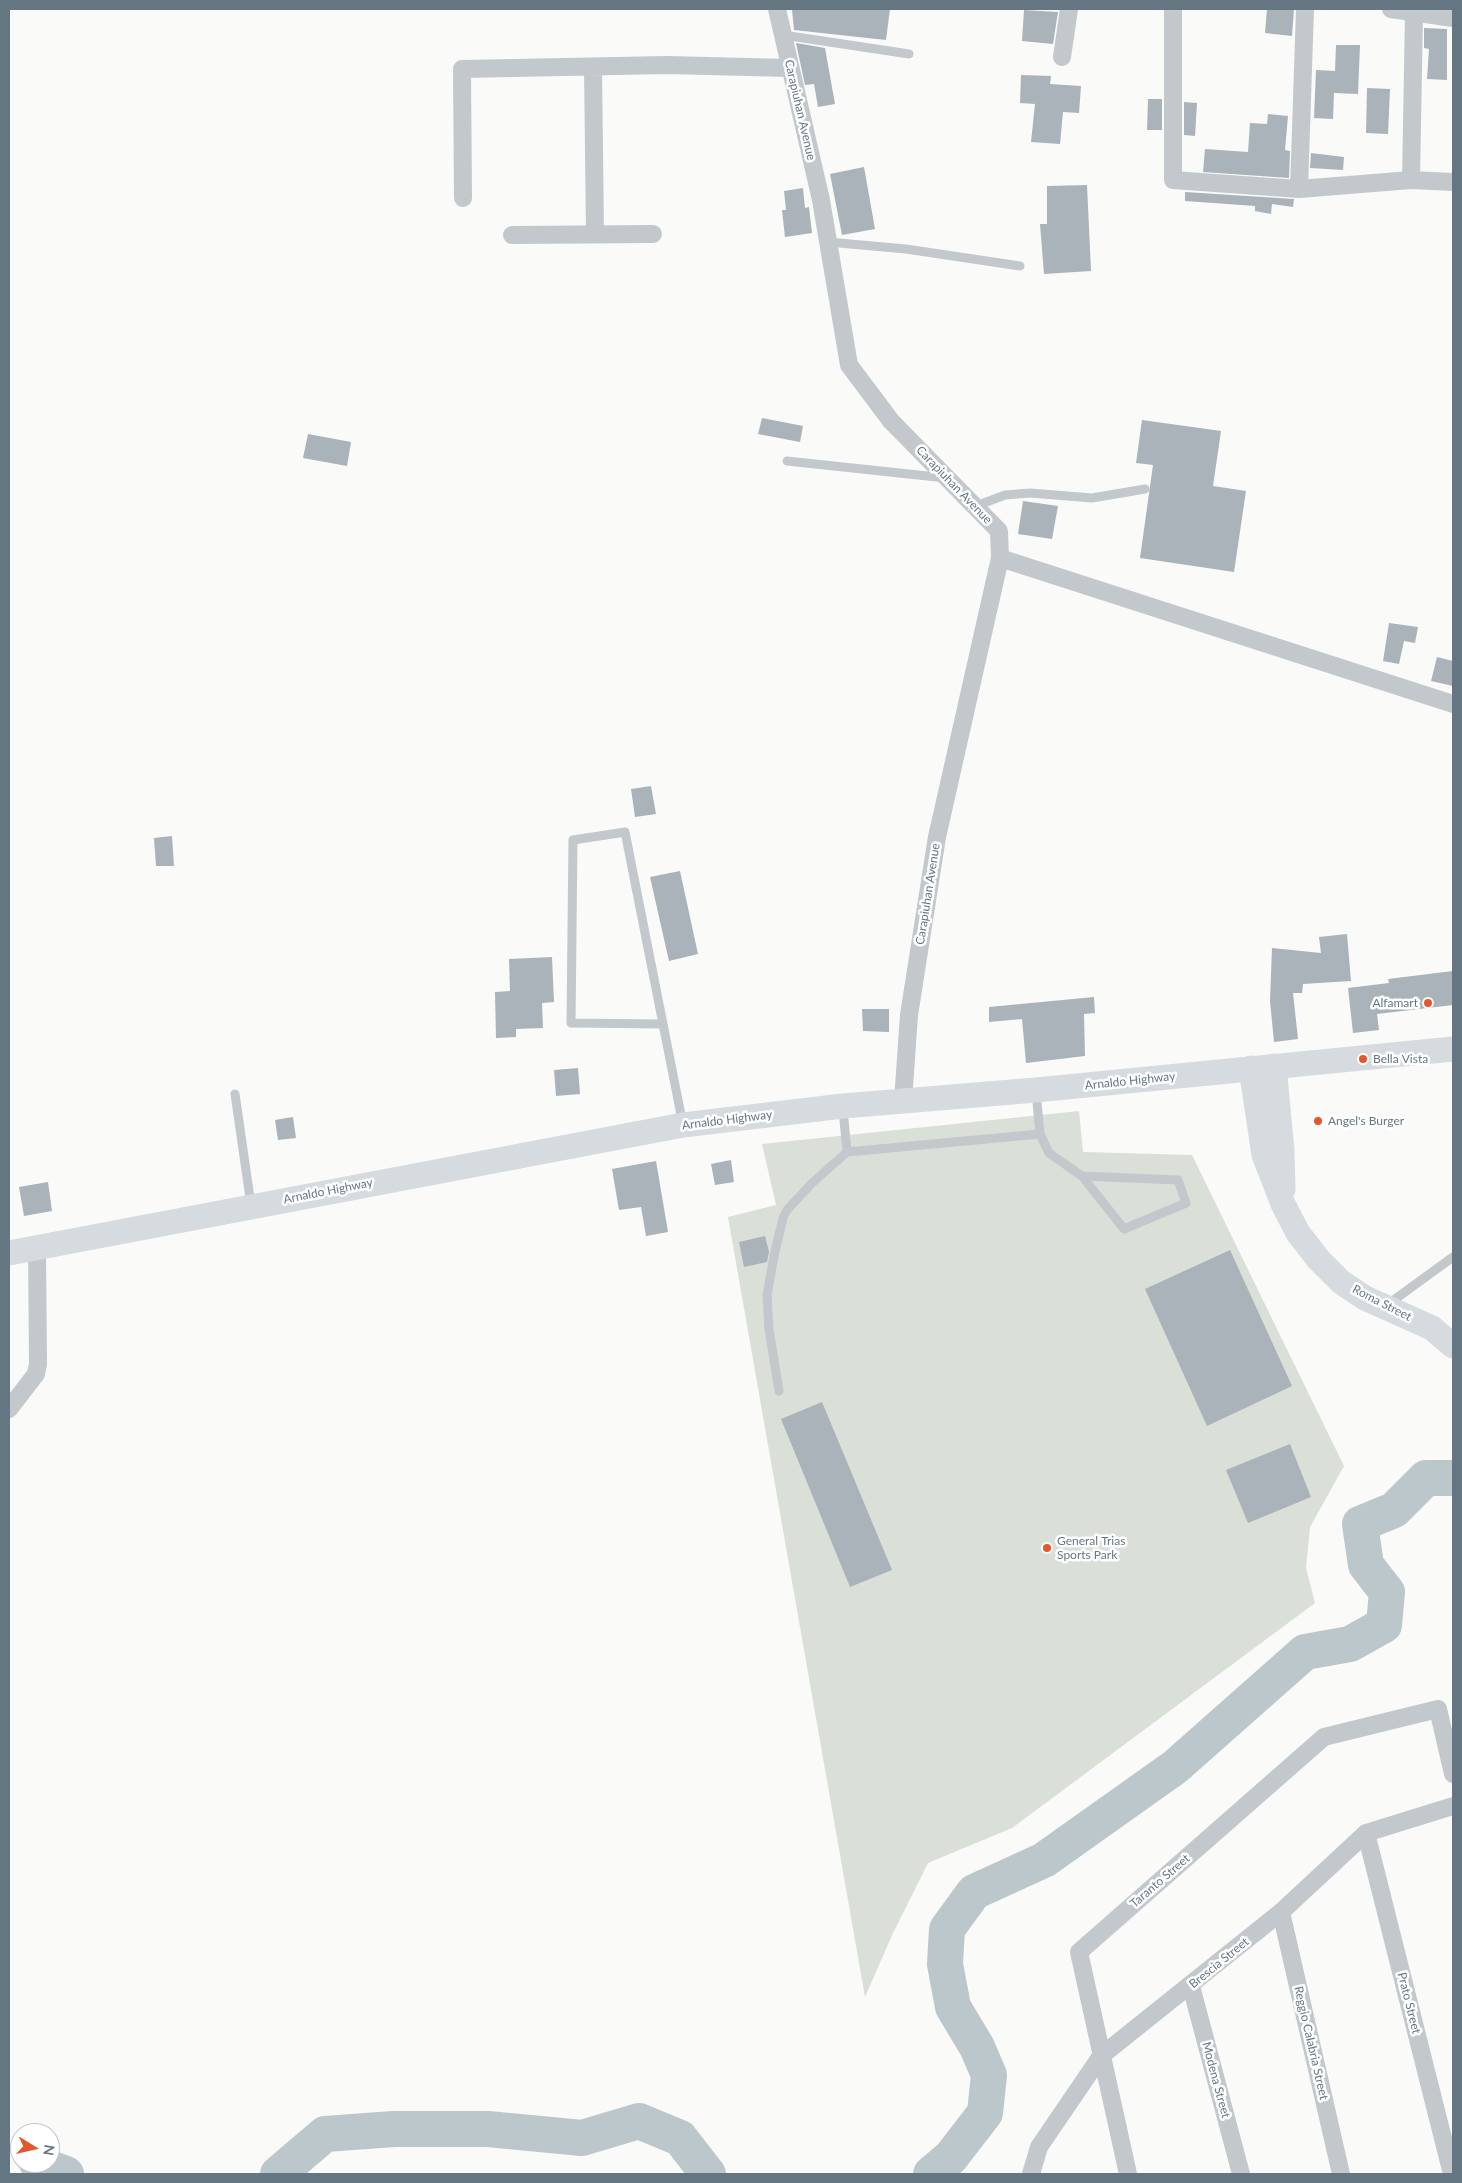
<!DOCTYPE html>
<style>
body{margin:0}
#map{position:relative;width:1462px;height:2183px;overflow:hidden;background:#fafaf8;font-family:Lato,sans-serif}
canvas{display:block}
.frame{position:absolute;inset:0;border:10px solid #657683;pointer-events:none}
.north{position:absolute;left:10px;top:2123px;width:50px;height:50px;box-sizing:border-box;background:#fff;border:1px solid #c1c8cd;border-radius:50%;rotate:99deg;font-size:14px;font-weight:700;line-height:20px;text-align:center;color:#657683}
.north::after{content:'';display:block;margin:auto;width:18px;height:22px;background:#e4572e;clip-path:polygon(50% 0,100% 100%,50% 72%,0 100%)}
</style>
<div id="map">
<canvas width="1462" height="2183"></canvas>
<div class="frame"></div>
<div class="north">N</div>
</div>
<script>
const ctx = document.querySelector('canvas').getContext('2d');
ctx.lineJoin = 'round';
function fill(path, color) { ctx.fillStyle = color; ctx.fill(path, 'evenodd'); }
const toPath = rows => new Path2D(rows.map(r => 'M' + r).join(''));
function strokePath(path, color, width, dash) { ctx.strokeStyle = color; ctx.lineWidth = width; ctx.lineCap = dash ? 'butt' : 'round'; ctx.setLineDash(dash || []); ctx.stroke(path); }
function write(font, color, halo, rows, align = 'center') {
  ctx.font = font + ' Lato,sans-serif'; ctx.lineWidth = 5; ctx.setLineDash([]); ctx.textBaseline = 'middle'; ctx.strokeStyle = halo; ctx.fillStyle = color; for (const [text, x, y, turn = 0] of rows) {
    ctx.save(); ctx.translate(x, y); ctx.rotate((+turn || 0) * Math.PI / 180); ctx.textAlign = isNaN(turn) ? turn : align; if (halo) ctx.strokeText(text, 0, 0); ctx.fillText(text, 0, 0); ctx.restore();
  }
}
const green = toPath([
 [1079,1111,1083,1152,1192,1155,1344,1466,1310,1527,1306,1568,1315,1603,1012,1828,928,1863,893,1933,865,1997,728,1217,776,1205,762,1144]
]);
const river = toPath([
 [37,2163,66,2174],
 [278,2174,325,2134,394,2129,488,2129,582,2138,639,2121,680,2138,708,2174],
 [931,2174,951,2157,985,2113,989,2075,977,2047,953,2007,945,1964,947,1929,974,1892,1044,1860,1175,1767,1305,1652,1350,1644,1384,1625,1387,1592,1366,1565,1360,1524,1394,1510,1426,1478,1453,1478]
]);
const building = toPath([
 [810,9,890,9,886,40,794,30,792,10],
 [1267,9,1294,9,1292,36,1265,33],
 [1024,10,1058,12,1053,44,1022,41],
 [1424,28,1447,29,1447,80,1427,79,1429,49,1424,48],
 [796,43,825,48,835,104,818,107,814,84,805,85],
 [1336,45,1360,45,1358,94,1334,93,1333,119,1314,118,1316,70,1335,71],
 [1021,75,1051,76,1050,84,1081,86,1079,113,1063,112,1060,144,1031,142,1035,104,1020,103],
 [1367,88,1390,89,1388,134,1366,133],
 [1148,99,1162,99,1162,130,1147,130],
 [1184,102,1197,103,1195,136,1184,135],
 [1268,114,1288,116,1285,150,1290,151,1289,178,1203,172,1205,149,1248,152,1250,123,1267,124],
 [1311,153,1344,157,1343,170,1310,168],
 [864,167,875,229,842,235,830,174],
 [1087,185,1091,271,1044,274,1040,224,1047,224,1047,186],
 [803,188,805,208,809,207,812,233,785,237,782,210,786,210,784,191],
 [1185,192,1294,199,1293,207,1272,204,1271,214,1255,211,1255,206,1185,201],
 [762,418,803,426,800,442,758,434],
 [1142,420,1221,431,1213,486,1246,491,1234,572,1140,558,1153,465,1136,463],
 [308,434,351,442,347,466,303,458],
 [1023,501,1058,506,1052,539,1018,534],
 [1389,623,1418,627,1415,643,1404,641,1399,664,1383,661],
 [1437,657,1453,661,1453,686,1431,681],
 [651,786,656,814,635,817,631,789],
 [172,836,174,866,156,866,154,838],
 [680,871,698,954,669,961,650,877],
 [1347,934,1351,981,1303,984,1302,993,1293,993,1298,1039,1274,1042,1270,1001,1272,948,1321,953,1319,937],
 [552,957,554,1002,542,1003,543,1028,516,1029,516,1037,496,1038,495,992,510,991,509,959],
 [1453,971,1453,1005,1377,1014,1379,1030,1353,1033,1348,988,1389,983,1388,979],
 [1094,997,1095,1013,1084,1014,1085,1056,1026,1063,1022,1019,989,1022,989,1007],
 [862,1009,889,1009,889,1032,863,1031],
 [578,1068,580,1094,556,1096,554,1070],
 [293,1117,296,1138,278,1140,275,1120],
 [731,1160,734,1182,715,1185,711,1164],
 [656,1161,668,1232,646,1236,641,1207,619,1210,612,1169],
 [48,1182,52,1211,24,1216,19,1187],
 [765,1236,769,1252,767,1262,744,1267,739,1242],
 [1230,1250,1292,1386,1207,1426,1145,1289],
 [822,1402,892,1570,850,1587,781,1419],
 [1290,1444,1311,1497,1248,1523,1226,1470]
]);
const lane = toPath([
 [783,35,909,54],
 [828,242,906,249,1020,266],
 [787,461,946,478],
 [976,506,1005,495,1030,493,1092,498,1145,489],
 [663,1024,571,1023,573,840,625,832,683,1125],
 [1036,1091,1040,1134,1049,1153,1082,1176,1124,1229,1186,1203,1178,1180,1082,1176],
 [235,1094,251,1205],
 [843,1109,847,1152,1040,1134],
 [1387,1305,1453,1257],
 [779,1391,769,1329,767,1295,774,1256,783,1218,787,1210,811,1184,847,1152]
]);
const street = toPath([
 [777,9,821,200,849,365,891,421,999,531,1000,558,937,837,909,1015,903,1101],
 [1173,9,1173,180,1299,189,1411,180,1453,182],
 [1391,9,1453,18],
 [1062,57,1069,9],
 [593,67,595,234],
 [1411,180,1414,13],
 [1299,189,1305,9],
 [463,198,462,69,667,65,789,68],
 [512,235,653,234],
 [1000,558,1453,704],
 [9,1409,36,1374,38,1364,37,1247],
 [1366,1833,1452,2174],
 [1281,1912,1341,2174],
 [1191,1986,1241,2174],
 [1031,2174,1039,2147,1101,2056,1281,1912,1366,1833,1453,1806],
 [1128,2174,1079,1952,1324,1737,1438,1709,1453,1774]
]);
const secondary = toPath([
 [1274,1066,1282,1151,1283,1189],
 [1251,1068,1264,1155,1283,1204,1298,1233,1319,1260,1341,1282,1365,1298,1432,1328,1453,1346],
 [9,1253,683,1125,843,1106,1036,1090,1453,1049]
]);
const markers = [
 [1428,1003,5,"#e4572e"],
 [1363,1059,5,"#e4572e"],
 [1318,1121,5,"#e4572e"],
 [1047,1548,5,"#e4572e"]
];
const streetNames = [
 ["Carapiuhan Avenue",800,110,77],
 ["Carapiuhan Avenue",954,485,46],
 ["Carapiuhan Avenue",928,894,-81],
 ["Arnaldo Highway",1130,1081,-6],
 ["Arnaldo Highway",727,1120,-7],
 ["Arnaldo Highway",328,1191,-11],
 ["Roma Street",1382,1303,27],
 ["Taranto Street",1160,1881,-41],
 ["Brescia Street",1219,1963,-39],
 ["Prato Street",1409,2003,76],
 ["Reggio Calabria Street",1311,2043,77],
 ["Modena Street",1216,2080,75]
];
const poiNames = [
 ["Alfamart",1418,1003,"right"],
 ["Bella Vista",1373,1059],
 ["Angel's Burger",1328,1121],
 ["General Trias",1057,1541],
 ["Sports Park",1057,1555]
];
fill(green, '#dadfd7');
strokePath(river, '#bbc7cb', 36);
fill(building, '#aab3b9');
strokePath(lane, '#c3c8cc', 9);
strokePath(street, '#c3c8cc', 18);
strokePath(secondary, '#d6dbdf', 25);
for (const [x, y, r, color] of markers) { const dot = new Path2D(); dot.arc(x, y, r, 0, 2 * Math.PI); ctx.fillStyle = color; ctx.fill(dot); strokePath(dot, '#fff', 2); }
write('12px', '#657683', '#fff', streetNames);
write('12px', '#657683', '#fff', poiNames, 'left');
</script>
